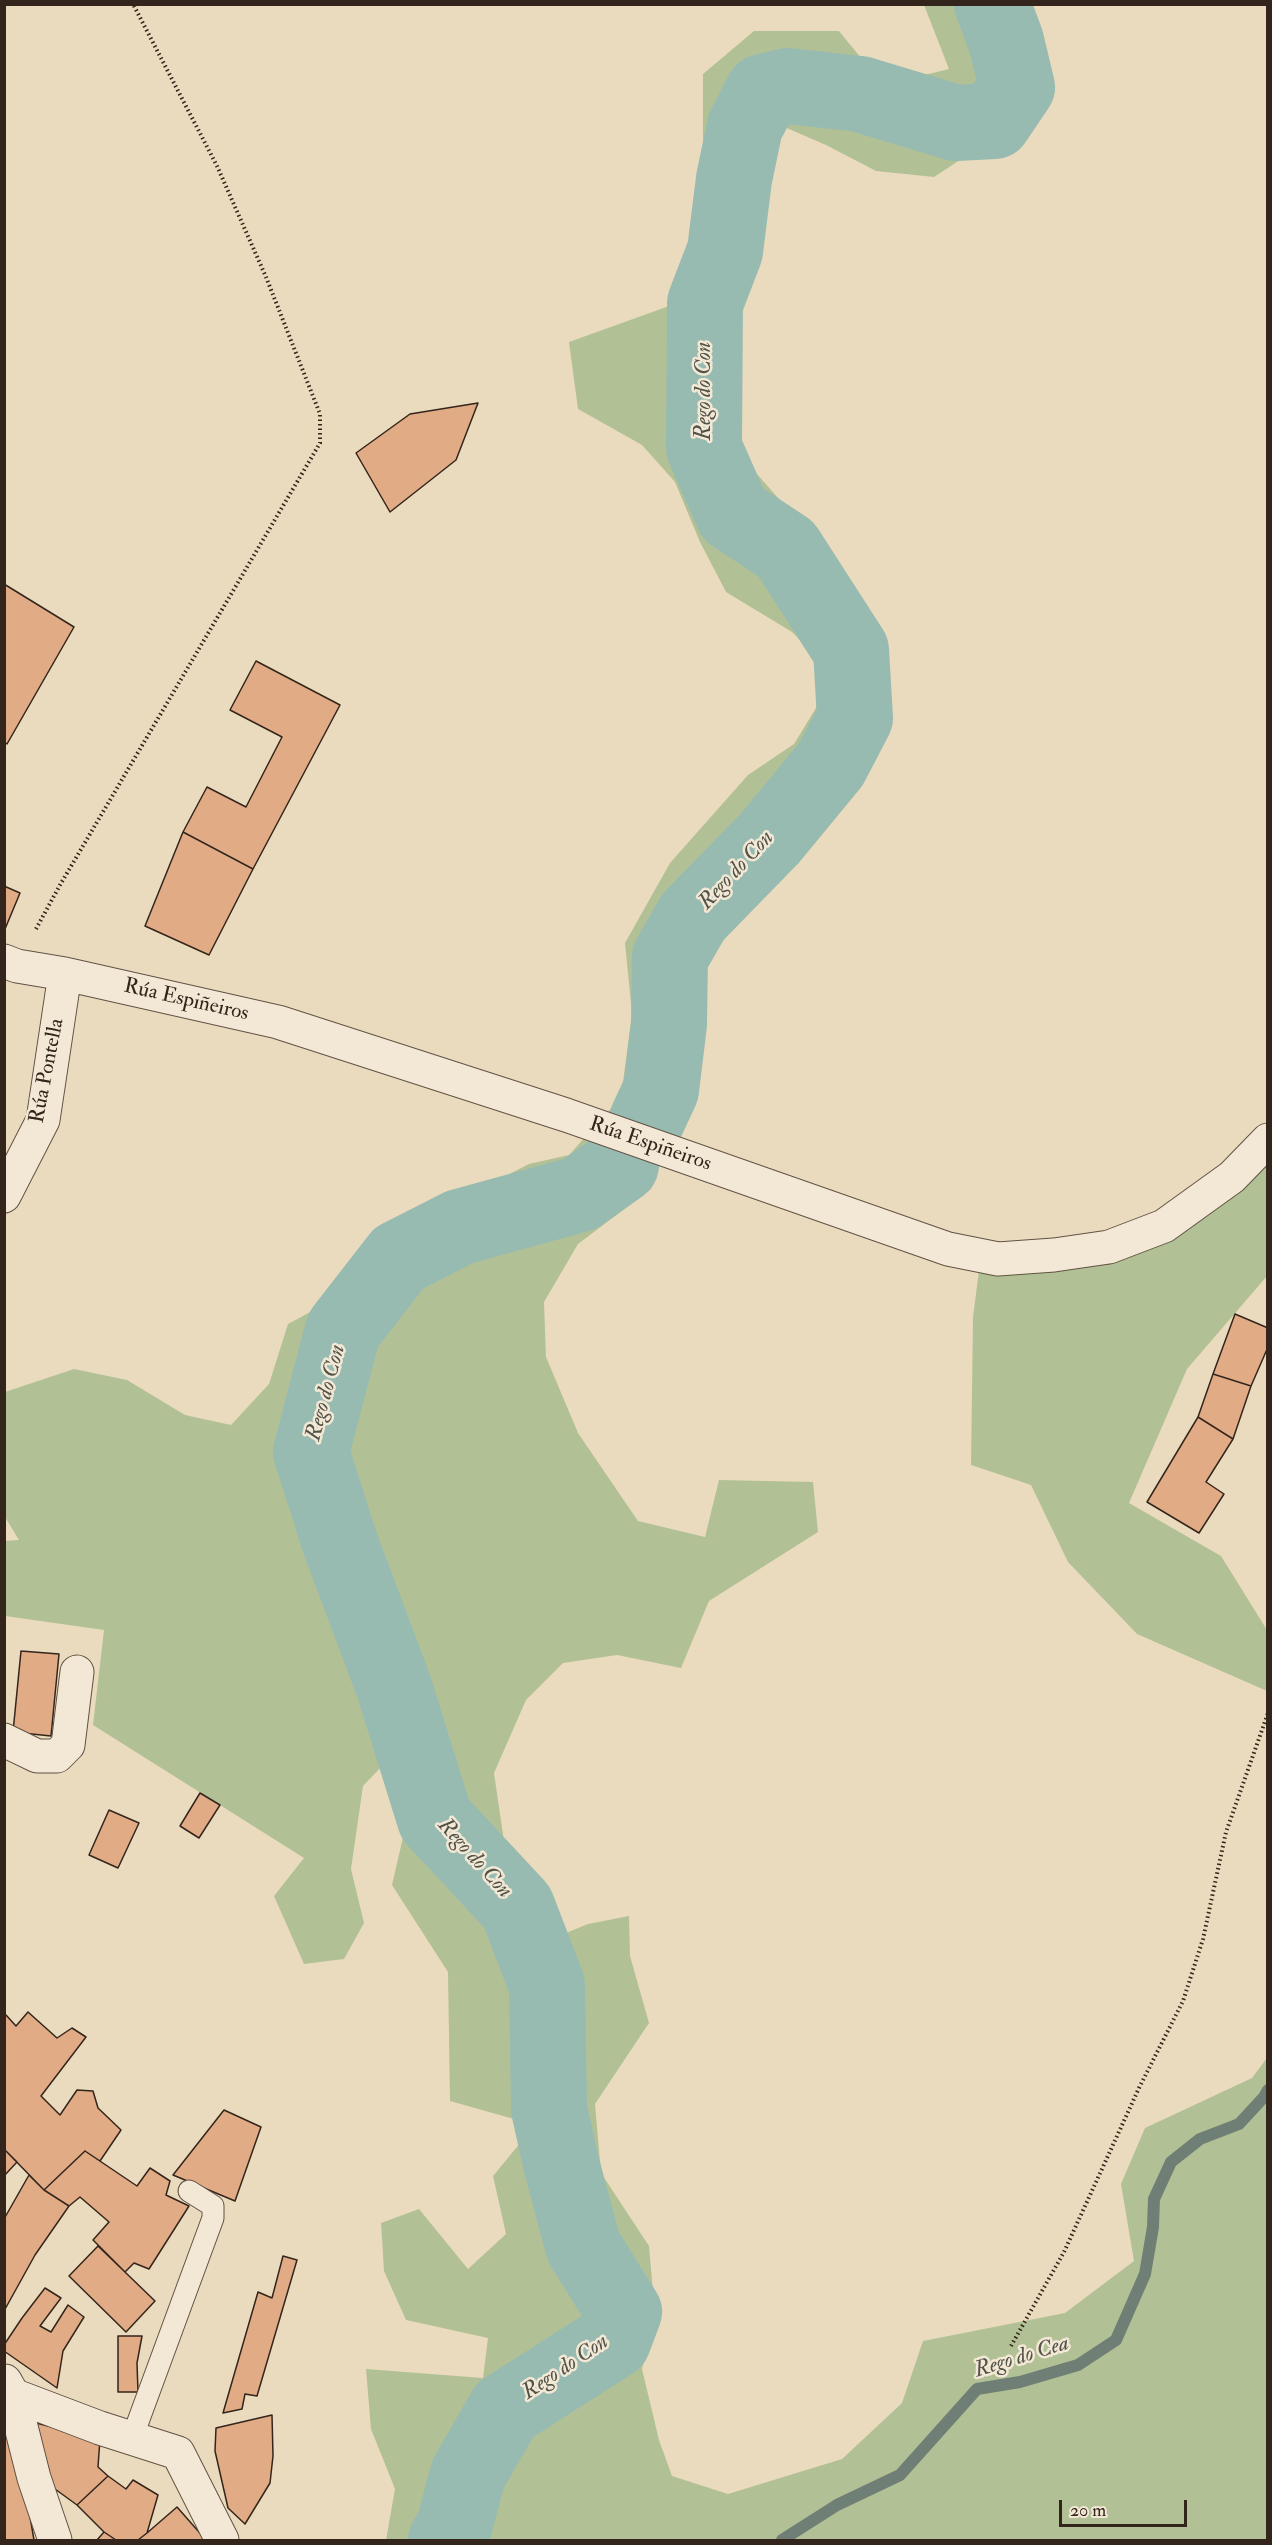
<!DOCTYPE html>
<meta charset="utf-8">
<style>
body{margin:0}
#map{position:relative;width:1272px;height:2545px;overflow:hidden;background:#ebdbbe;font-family:"IM FELL Double Pica",serif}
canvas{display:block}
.frame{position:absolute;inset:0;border:6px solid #33251b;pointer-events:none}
.scale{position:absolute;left:1059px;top:2500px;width:128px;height:27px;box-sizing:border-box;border:3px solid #33251b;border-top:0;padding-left:8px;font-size:18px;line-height:21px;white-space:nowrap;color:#33251b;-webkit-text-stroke:4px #f2e8d5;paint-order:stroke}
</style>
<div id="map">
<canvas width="1272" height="2545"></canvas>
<div class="frame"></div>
<div class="scale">20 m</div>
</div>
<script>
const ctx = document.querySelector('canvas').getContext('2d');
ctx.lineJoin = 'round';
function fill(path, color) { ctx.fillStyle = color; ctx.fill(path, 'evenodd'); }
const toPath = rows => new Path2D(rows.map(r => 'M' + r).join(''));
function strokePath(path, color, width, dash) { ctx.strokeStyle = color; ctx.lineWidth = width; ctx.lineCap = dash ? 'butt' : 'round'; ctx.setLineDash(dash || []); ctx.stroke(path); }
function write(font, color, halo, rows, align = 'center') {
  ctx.font = font + ' "IM FELL Double Pica",serif'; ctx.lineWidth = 5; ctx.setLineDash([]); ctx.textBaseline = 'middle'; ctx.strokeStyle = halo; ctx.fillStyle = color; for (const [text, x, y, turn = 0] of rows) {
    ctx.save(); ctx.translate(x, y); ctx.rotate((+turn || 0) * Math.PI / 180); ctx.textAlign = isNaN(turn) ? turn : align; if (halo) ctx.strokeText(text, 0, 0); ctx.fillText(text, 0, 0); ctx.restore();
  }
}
const green = toPath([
 [924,5,1022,5,1041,53,1035,111,934,177,876,171,826,145,775,123,737,304,724,397,750,466,814,539,853,602,872,649,865,748,700,940,696,1000,685,1095,651,1189,578,1244,544,1302,546,1357,578,1433,638,1521,705,1537,719,1480,813,1482,818,1532,709,1601,681,1668,617,1655,563,1663,526,1700,494,1773,505,1848,537,1891,561,1935,588,1924,629,1916,630,1956,649,2023,595,2104,601,2173,649,2246,655,2315,642,2369,659,2440,672,2476,728,2494,842,2459,902,2403,923,2341,1065,2313,1134,2261,1121,2184,1145,2128,1252,2078,1267,2058,1267,2540,386,2540,395,2489,371,2429,366,2369,483,2378,488,2338,406,2320,384,2271,381,2223,419,2209,468,2269,506,2234,493,2176,535,2125,450,2101,448,1972,392,1885,410,1807,383,1765,363,1786,351,1869,364,1923,344,1959,304,1964,274,1896,304,1858,93,1725,104,1630,5,1616,4,1541,19,1540,5,1517,5,1392,74,1369,127,1380,185,1415,231,1425,269,1384,288,1324,353,1289,396,1232,529,1164,569,1155,621,1097,632,1014,625,943,670,863,748,775,794,744,816,708,821,660,792,632,726,592,700,542,675,482,642,445,578,409,569,342,683,301,703,217,703,74,754,31,839,31,861,58,908,79,949,69],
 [1267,1144,1267,1276,1187,1369,1129,1503,1221,1556,1267,1630,1267,1691,1137,1634,1068,1562,1031,1485,971,1465,973,1317,981,1255,1109,1247]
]);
const stream = toPath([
 [782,2540,837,2505,900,2475,977,2389,1020,2382,1078,2365,1116,2340,1145,2274,1153,2227,1154,2199,1171,2162,1200,2139,1239,2124,1264,2097,1268,2090]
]);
const river = toPath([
 [647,1120,661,1090,669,1024,670,957,693,917,770,838,831,764,855,718,851,650,786,549,733,514,704,448,705,303,725,251,734,179,745,126,763,92,788,86,860,94,956,123,994,121,1017,87,1006,41,992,4],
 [446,2540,454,2527,468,2474,505,2410,613,2341,624,2312,583,2246,561,2163,549,2109,547,1985,517,1907,435,1819,394,1687,340,1543,311,1452,343,1330,399,1258,460,1227,580,1194,621,1165]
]);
const building = toPath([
 [478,403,456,460,390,512,356,453,410,414,478,403],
 [4,584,74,627,7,744,4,742,4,584],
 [256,661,340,705,253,869,183,832,207,787,246,807,282,737,230,710,256,661],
 [183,832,253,869,209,955,145,926,183,832],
 [4,886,20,893,5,929,4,929,4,886],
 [1235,1314,1268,1328,1268,1347,1251,1386,1213,1374,1235,1314],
 [1213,1374,1251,1386,1233,1439,1198,1417,1213,1374],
 [1198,1417,1233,1439,1206,1482,1224,1494,1199,1533,1147,1502,1198,1417],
 [21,1651,59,1654,51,1736,13,1732,21,1651],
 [200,1793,220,1805,199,1838,180,1826,200,1793],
 [109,1810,139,1823,118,1868,89,1855,109,1810],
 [28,2012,57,2038,72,2028,86,2037,41,2096,60,2115,77,2090,93,2091,98,2108,121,2130,100,2161,85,2151,44,2190,4,2149,4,2016,6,2015,16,2026,28,2012],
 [224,2110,261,2127,235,2201,173,2175,224,2110],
 [4,2149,17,2162,4,2176,4,2149],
 [85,2151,137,2186,150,2168,170,2181,166,2195,189,2206,149,2269,134,2263,125,2272,93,2240,109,2222,80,2197,69,2206,44,2190,85,2151],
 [29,2175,44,2190,69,2206,35,2255,4,2311,4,2219,29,2175],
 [98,2246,155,2301,126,2332,69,2276,98,2246],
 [283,2256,297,2260,257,2396,245,2394,242,2409,223,2413,258,2292,272,2298,283,2256],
 [45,2288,61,2298,40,2326,51,2332,68,2305,84,2317,63,2351,57,2388,4,2351,4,2345,22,2318,45,2288],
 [118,2336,142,2336,137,2363,138,2392,118,2392,118,2336],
 [272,2415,273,2456,270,2483,245,2524,228,2508,215,2451,216,2428,272,2415],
 [32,2422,100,2439,98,2467,108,2476,77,2505,55,2489,40,2473,32,2422],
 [15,2429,34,2540,4,2540,4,2437,15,2429],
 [108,2476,126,2489,133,2480,158,2495,147,2533,138,2540,116,2540,104,2532,77,2505,108,2476],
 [177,2507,206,2540,138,2540,147,2533,177,2507],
 [104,2532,116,2540,97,2540,104,2532]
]);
const path = toPath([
 [36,929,60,885,320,443,320,414,266,277,217,166,133,4],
 [1011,2346,1064,2252,1139,2088,1183,2001,1203,1939,1226,1832,1268,1713]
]);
const lane = toPath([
 [132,2438,213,2218,213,2206,189,2191]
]);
const street = toPath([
 [4,961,17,966,65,974,278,1022,566,1115,948,1249,998,1259,1054,1255,1109,1247,1164,1226,1232,1177,1268,1140],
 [4,1196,43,1120,65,974],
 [4,1740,37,1756,57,1756,68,1745,77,1672],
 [5,2381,13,2395,34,2478,55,2540],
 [13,2395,100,2428,178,2453,222,2540]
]);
const streetNames = [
 ["Rúa Espiñeiros",186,1001,13],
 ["Rúa Pontella",48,1071,-79],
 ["Rúa Espiñeiros",650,1145,19]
];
const waterNames = [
 ["Rego do Con",705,391,-90],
 ["Rego do Con",737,871,-47],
 ["Rego do Con",327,1393,-75],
 ["Rego do Con",474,1859,48],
 ["Rego do Cea",1022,2358,-17],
 ["Rego do Con",566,2368,-34]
];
fill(green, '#b2c195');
strokePath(stream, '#707f75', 12);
strokePath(river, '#98bbb1', 76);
fill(building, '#e1ab86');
strokePath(building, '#33251b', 1.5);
strokePath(lane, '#615244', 23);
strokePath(street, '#615244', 35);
strokePath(path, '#33251b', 4, [1.5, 3]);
strokePath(lane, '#f2e8d5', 21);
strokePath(street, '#f2e8d5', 33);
write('21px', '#33251b', '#f2e8d5', streetNames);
write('italic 22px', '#515248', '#f2e8d5', waterNames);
</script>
